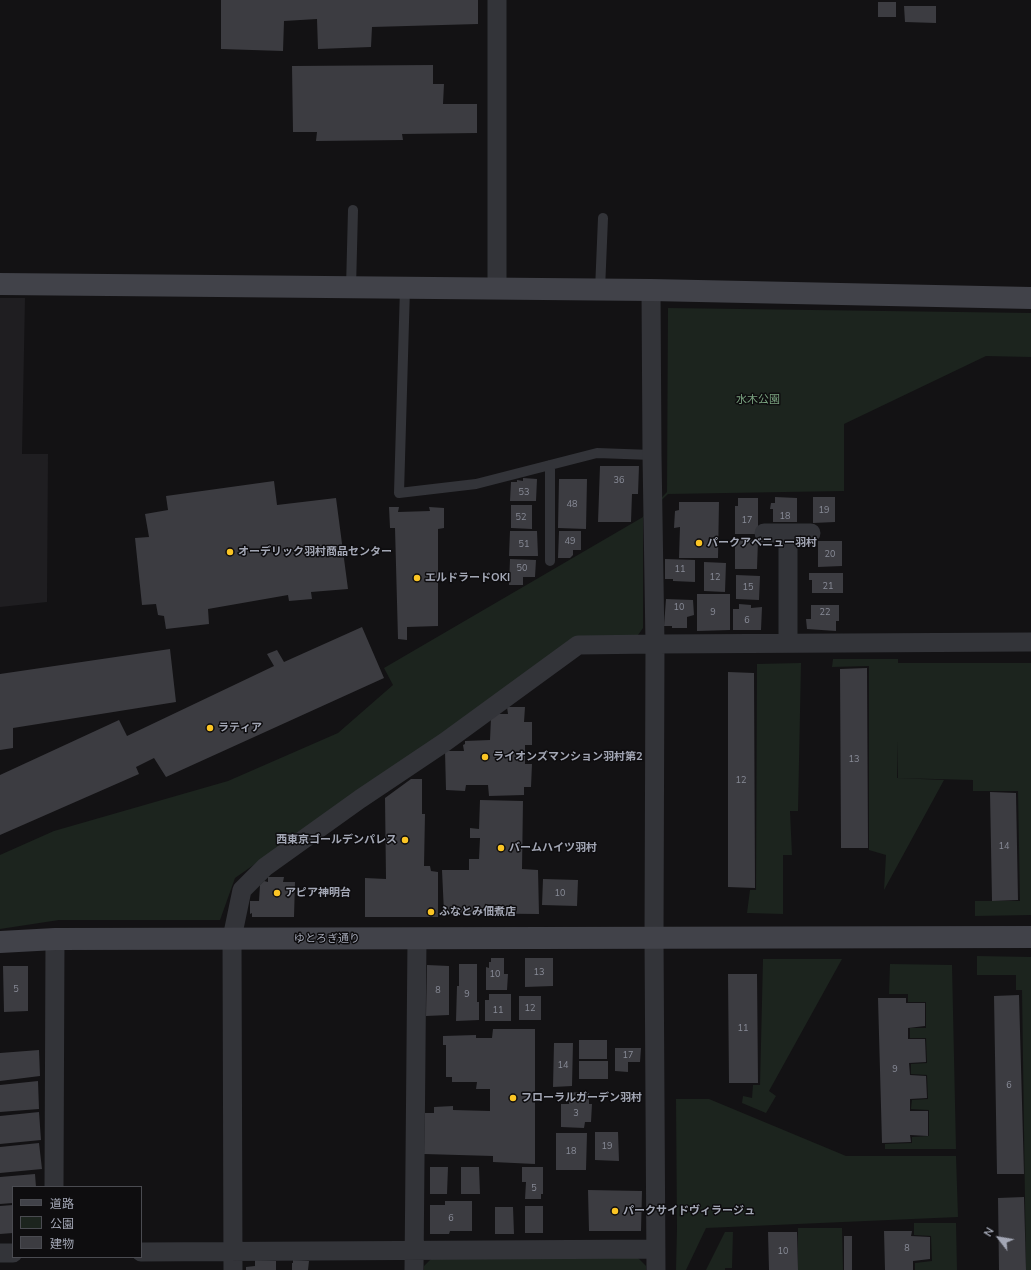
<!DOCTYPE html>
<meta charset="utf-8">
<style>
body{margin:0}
#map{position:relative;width:1031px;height:1270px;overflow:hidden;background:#131214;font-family:Mulish,"Noto Sans JP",sans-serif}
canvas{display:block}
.legend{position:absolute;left:12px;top:1186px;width:130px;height:72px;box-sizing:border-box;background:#0e0d0f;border:1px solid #4a4b51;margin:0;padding:5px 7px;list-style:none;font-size:12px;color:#a3a7b5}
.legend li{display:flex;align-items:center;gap:8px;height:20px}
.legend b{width:20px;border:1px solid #4a4b51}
.north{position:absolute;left:979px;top:1218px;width:40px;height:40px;-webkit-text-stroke:3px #0e0d0f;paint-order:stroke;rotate:301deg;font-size:11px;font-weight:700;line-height:16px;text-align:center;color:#a3a7b5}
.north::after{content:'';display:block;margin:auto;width:14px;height:18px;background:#a3a7b5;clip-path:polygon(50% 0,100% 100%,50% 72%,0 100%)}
</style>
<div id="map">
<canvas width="1031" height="1270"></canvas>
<ul class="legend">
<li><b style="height:5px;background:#414249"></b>道路</li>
<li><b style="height:11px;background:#1c241e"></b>公園</li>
<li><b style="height:11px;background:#3c3c41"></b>建物</li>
</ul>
<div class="north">N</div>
</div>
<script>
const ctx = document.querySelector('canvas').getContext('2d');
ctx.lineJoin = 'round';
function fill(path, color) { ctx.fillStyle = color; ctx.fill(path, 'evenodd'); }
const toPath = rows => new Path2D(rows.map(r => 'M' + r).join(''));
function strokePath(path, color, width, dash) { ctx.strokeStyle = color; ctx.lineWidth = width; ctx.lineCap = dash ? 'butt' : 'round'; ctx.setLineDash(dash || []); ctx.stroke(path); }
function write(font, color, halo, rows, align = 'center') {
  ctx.font = font + ' Mulish,"Noto Sans JP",sans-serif'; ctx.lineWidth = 3; ctx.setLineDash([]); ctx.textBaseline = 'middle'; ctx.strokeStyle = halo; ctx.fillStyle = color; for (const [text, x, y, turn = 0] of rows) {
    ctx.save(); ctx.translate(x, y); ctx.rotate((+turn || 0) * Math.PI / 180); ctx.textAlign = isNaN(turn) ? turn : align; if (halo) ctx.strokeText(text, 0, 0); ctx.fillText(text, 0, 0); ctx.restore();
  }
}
const built = toPath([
 [0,298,25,298,22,454,48,454,47,602,0,607]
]);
const green = toPath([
 [668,308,1031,313,1031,357,986,356,844,424,844,491,668,494,643,518,643,628,638,635,574,641,235,878,220,920,59,920,0,929,0,855,54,831,228,781,338,733,393,685,384,668,643,517,667,492],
 [833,659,898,659,898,663,1031,663,1031,915,975,916,975,901,1020,901,1018,791,973,791,973,780,898,778,898,741,897,778,944,780,884,890,886,855,869,850,869,666,832,667],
 [801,663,798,811,790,811,792,855,783,855,783,914,747,913,750,890,756,890,757,664],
 [977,956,1031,957,1031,1270,1026,1270,1022,990,1016,990,1016,975,977,975],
 [763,959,842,959,769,1091,776,1096,766,1113,742,1103,743,1096,752,1098,753,1085,760,1085],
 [890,964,952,965,956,1149,885,1149,885,1144,912,1143,912,1137,929,1136,929,1110,911,1109,912,1100,928,1099,927,1075,911,1074,911,1064,927,1063,926,1038,910,1038,910,1028,926,1028,926,1002,908,1002,908,994,889,994],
 [676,1099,709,1099,846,1156,956,1156,958,1217,706,1228,686,1270,676,1270,677,1229],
 [914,1223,956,1223,957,1270,915,1270,915,1263,932,1261,931,1236,914,1235],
 [798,1228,842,1228,843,1270,798,1270],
 [725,1232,733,1232,732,1268,725,1268,725,1270,706,1270],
 [433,1257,638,1258,646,1266,646,1270,424,1270,424,1266]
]);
const building = toPath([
 [221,0,478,0,478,24,372,27,371,47,318,49,317,19,284,21,283,51,221,49],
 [878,2,896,2,896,17,878,17],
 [904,6,936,6,936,23,905,22],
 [433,65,433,84,444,84,443,104,477,104,477,133,402,134,403,140,316,141,317,132,293,132,292,66],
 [600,466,639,466,638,494,632,494,631,522,598,522],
 [523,478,537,479,536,501,510,501,511,482,517,482,517,480,523,481],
 [559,479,587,479,586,529,558,528],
 [274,481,277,505,336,498,348,589,311,592,312,599,289,601,288,595,208,609,209,624,166,629,164,616,158,615,156,604,142,605,135,538,149,537,145,514,168,510,166,496],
 [775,497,797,498,797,522,773,522,773,509,770,509,771,503,775,503],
 [813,497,835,497,835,522,813,523],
 [738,498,758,498,758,534,735,534,735,506,738,506],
 [679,502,719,502,718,558,679,558,680,527,674,528,675,511,679,510],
 [511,505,532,505,532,529,511,528],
 [389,507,399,507,398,512,430,511,429,507,444,508,444,528,438,529,438,626,407,627,407,640,398,639,395,528,390,528],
 [510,531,537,531,538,556,509,556],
 [559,531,581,531,581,550,573,550,573,555,570,558,558,558],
 [735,539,758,540,757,569,735,569],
 [818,541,842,541,842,566,818,567],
 [510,559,536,560,535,577,523,577,523,585,509,585],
 [665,559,695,560,695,582,673,581,673,579,665,579],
 [704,562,726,563,725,592,704,591],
 [809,573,843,573,843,593,812,593,812,580,809,580],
 [736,575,760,576,759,600,736,599],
 [697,594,730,594,730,630,697,631],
 [666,599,693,600,694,615,687,617,687,628,672,628,672,626,664,626],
 [739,604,751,605,751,608,762,607,761,630,733,630,733,609,739,609],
 [811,605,839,605,839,621,836,621,836,631,807,629,806,619,811,619],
 [362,627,384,678,166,777,154,758,136,767,139,774,0,835,0,775,119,720,127,736,274,666,267,654,277,650,284,662],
 [170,649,176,702,13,728,13,748,0,750,0,674],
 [867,668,868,848,841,848,840,669],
 [728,672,754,673,755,888,728,887],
 [507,707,525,707,524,722,532,722,532,745,525,745,525,764,532,764,531,787,524,787,524,795,489,796,488,785,466,785,465,791,446,790,445,751,464,751,463,745,465,744,465,741,490,740,491,718,498,714,508,714],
 [411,779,422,779,422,814,425,814,424,866,430,866,431,871,438,872,438,917,365,917,365,878,386,879,385,798],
 [990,792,1016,793,1018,900,992,901],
 [480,800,523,801,522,869,538,870,539,914,444,913,442,870,469,870,469,859,479,859,480,838,470,838,470,828,479,829],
 [268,877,284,877,283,882,295,882,294,917,252,917,252,913,250,914,250,901,259,901,260,885,264,881,268,882],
 [543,879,578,880,577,906,542,905],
 [491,958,504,958,504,974,508,974,507,990,486,990,486,967,489,968,489,962,491,962],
 [525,958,553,958,553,986,525,987],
 [459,964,477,964,477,1002,479,1002,479,1020,456,1021,457,986,459,986],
 [427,965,449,966,449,1015,426,1016],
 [3,966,28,966,28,1011,4,1012],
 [728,974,757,974,758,1083,729,1083],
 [489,994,511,994,511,1021,485,1021,485,1000,489,1000],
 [1019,995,1024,1174,997,1174,994,996],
 [519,996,541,996,541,1020,519,1020],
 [878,998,906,998,906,1003,925,1003,925,1026,908,1028,908,1039,925,1039,926,1062,909,1063,910,1075,926,1076,927,1098,910,1099,910,1111,928,1111,928,1136,910,1135,911,1142,882,1143],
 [493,1029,535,1029,535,1164,493,1162,493,1156,424,1154,425,1113,434,1113,434,1107,453,1106,453,1110,490,1111,490,1089,476,1089,477,1082,452,1082,452,1077,446,1077,446,1045,443,1045,443,1036,476,1035,476,1038,492,1038],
 [579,1040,607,1040,607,1059,579,1059],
 [554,1043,573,1043,572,1086,553,1087],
 [615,1048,641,1048,640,1062,628,1062,628,1072,615,1071],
 [39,1050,40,1076,0,1081,0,1053],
 [579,1061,608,1061,608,1079,579,1079],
 [38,1081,39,1109,0,1112,0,1085],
 [569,1092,589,1093,589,1104,592,1104,591,1122,585,1122,584,1128,561,1127,561,1104,569,1104],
 [39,1112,41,1140,0,1144,0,1116],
 [595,1132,618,1132,619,1161,595,1160],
 [556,1133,587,1133,586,1170,556,1170],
 [39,1143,42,1169,0,1173,0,1147],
 [430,1167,448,1167,447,1194,430,1194],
 [461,1167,479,1167,480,1194,461,1194],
 [522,1167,543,1167,543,1194,541,1194,541,1199,525,1199,526,1182,522,1182],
 [35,1174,36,1187,13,1187,13,1203,0,1204,0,1177],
 [588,1190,642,1191,641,1231,589,1231],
 [1024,1197,1026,1270,999,1270,998,1198],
 [445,1201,472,1201,472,1231,450,1231,449,1234,430,1234,430,1205,445,1205],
 [13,1205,13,1233,0,1234,0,1206],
 [525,1206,543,1206,543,1233,525,1233],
 [495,1207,513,1207,514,1234,495,1234],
 [884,1231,912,1231,911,1236,930,1237,930,1259,913,1261,913,1270,885,1270],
 [768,1232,797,1232,798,1270,769,1270],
 [844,1236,852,1236,852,1270,844,1270],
 [255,1260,276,1261,276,1270,246,1270,246,1267,255,1266],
 [293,1260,309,1261,308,1270,292,1270,292,1263,293,1263]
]);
const lane = toPath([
 [351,288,353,210],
 [405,288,399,493,476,484,597,453,652,455],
 [600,290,603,218],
 [550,465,550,561]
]);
const street = toPath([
 [497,289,497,0],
 [651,290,652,455,655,644,654,937,656,1270],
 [764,533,811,533],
 [788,533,788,643],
 [54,1187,55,939],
 [141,1252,656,1249],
 [0,1253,13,1253],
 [233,1270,232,938,242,890,265,867,360,799,445,742,578,645,655,644,1031,642],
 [414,1270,417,939]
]);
const secondary = toPath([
 [0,284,651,290,1031,298],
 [0,942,55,939,1031,937]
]);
const markers = [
 [699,543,4,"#fbc524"],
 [230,552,4,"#fbc524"],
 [417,578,4,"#fbc524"],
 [210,728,4,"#fbc524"],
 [485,757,4,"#fbc524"],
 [405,840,4,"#fbc524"],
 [501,848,4,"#fbc524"],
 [277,893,4,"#fbc524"],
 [431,912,4,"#fbc524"],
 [513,1098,4,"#fbc524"],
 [615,1211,4,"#fbc524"]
];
const numberNames = [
 ["36",619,480],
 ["53",524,492],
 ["48",572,504],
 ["19",824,510],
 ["18",785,516],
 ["52",521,517],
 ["17",747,520],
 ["49",570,541],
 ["51",524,544],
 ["20",830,554],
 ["50",522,568],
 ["11",680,569],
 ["12",715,577],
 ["21",828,586],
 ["15",748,587],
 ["10",679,607],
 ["9",713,612],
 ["22",825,612],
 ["6",747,620],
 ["13",854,759],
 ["12",741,780],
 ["14",1004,846],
 ["10",560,893],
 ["13",539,972],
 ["10",495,974],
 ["5",16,989],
 ["8",438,990],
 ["9",467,994],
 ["12",530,1008],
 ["11",498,1010],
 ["11",743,1028],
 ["17",628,1055],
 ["14",563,1065],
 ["9",895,1069],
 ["6",1009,1085],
 ["3",576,1113],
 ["19",607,1146],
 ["18",571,1151],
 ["5",534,1188],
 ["6",451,1218],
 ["8",907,1248],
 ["10",783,1251]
];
const parkNames = [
 ["水木公園",758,400]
];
const poiNames = [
 ["パークアベニュー羽村",707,543],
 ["オーデリック羽村商品センター",238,552],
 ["エルドラードOKI",425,578],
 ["ラティア",218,728],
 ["ライオンズマンション羽村第2",493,757],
 ["西東京ゴールデンパレス",397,840,"right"],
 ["バームハイツ羽村",509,848],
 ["アピア神明台",285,893],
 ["ふなとみ佃煮店",439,912],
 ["フローラルガーデン羽村",521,1098],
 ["パークサイドヴィラージュ",623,1211]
];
const streetNames = [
 ["ゆとろぎ通り",327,939]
];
fill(built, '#1f1e21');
fill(green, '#1c241e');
fill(building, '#3c3c41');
strokePath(lane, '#333439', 10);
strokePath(street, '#333439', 19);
strokePath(secondary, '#414249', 22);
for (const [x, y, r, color] of markers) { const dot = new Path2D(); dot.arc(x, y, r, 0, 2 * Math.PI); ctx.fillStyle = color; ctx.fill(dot); strokePath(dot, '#0e0d0f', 1.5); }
write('9px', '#898c98', null, numberNames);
write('11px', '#79a27f', '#0e0d0f', parkNames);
write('bold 11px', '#a3a7b5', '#0e0d0f', poiNames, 'left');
write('11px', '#a3a7b5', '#0e0d0f', streetNames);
</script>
